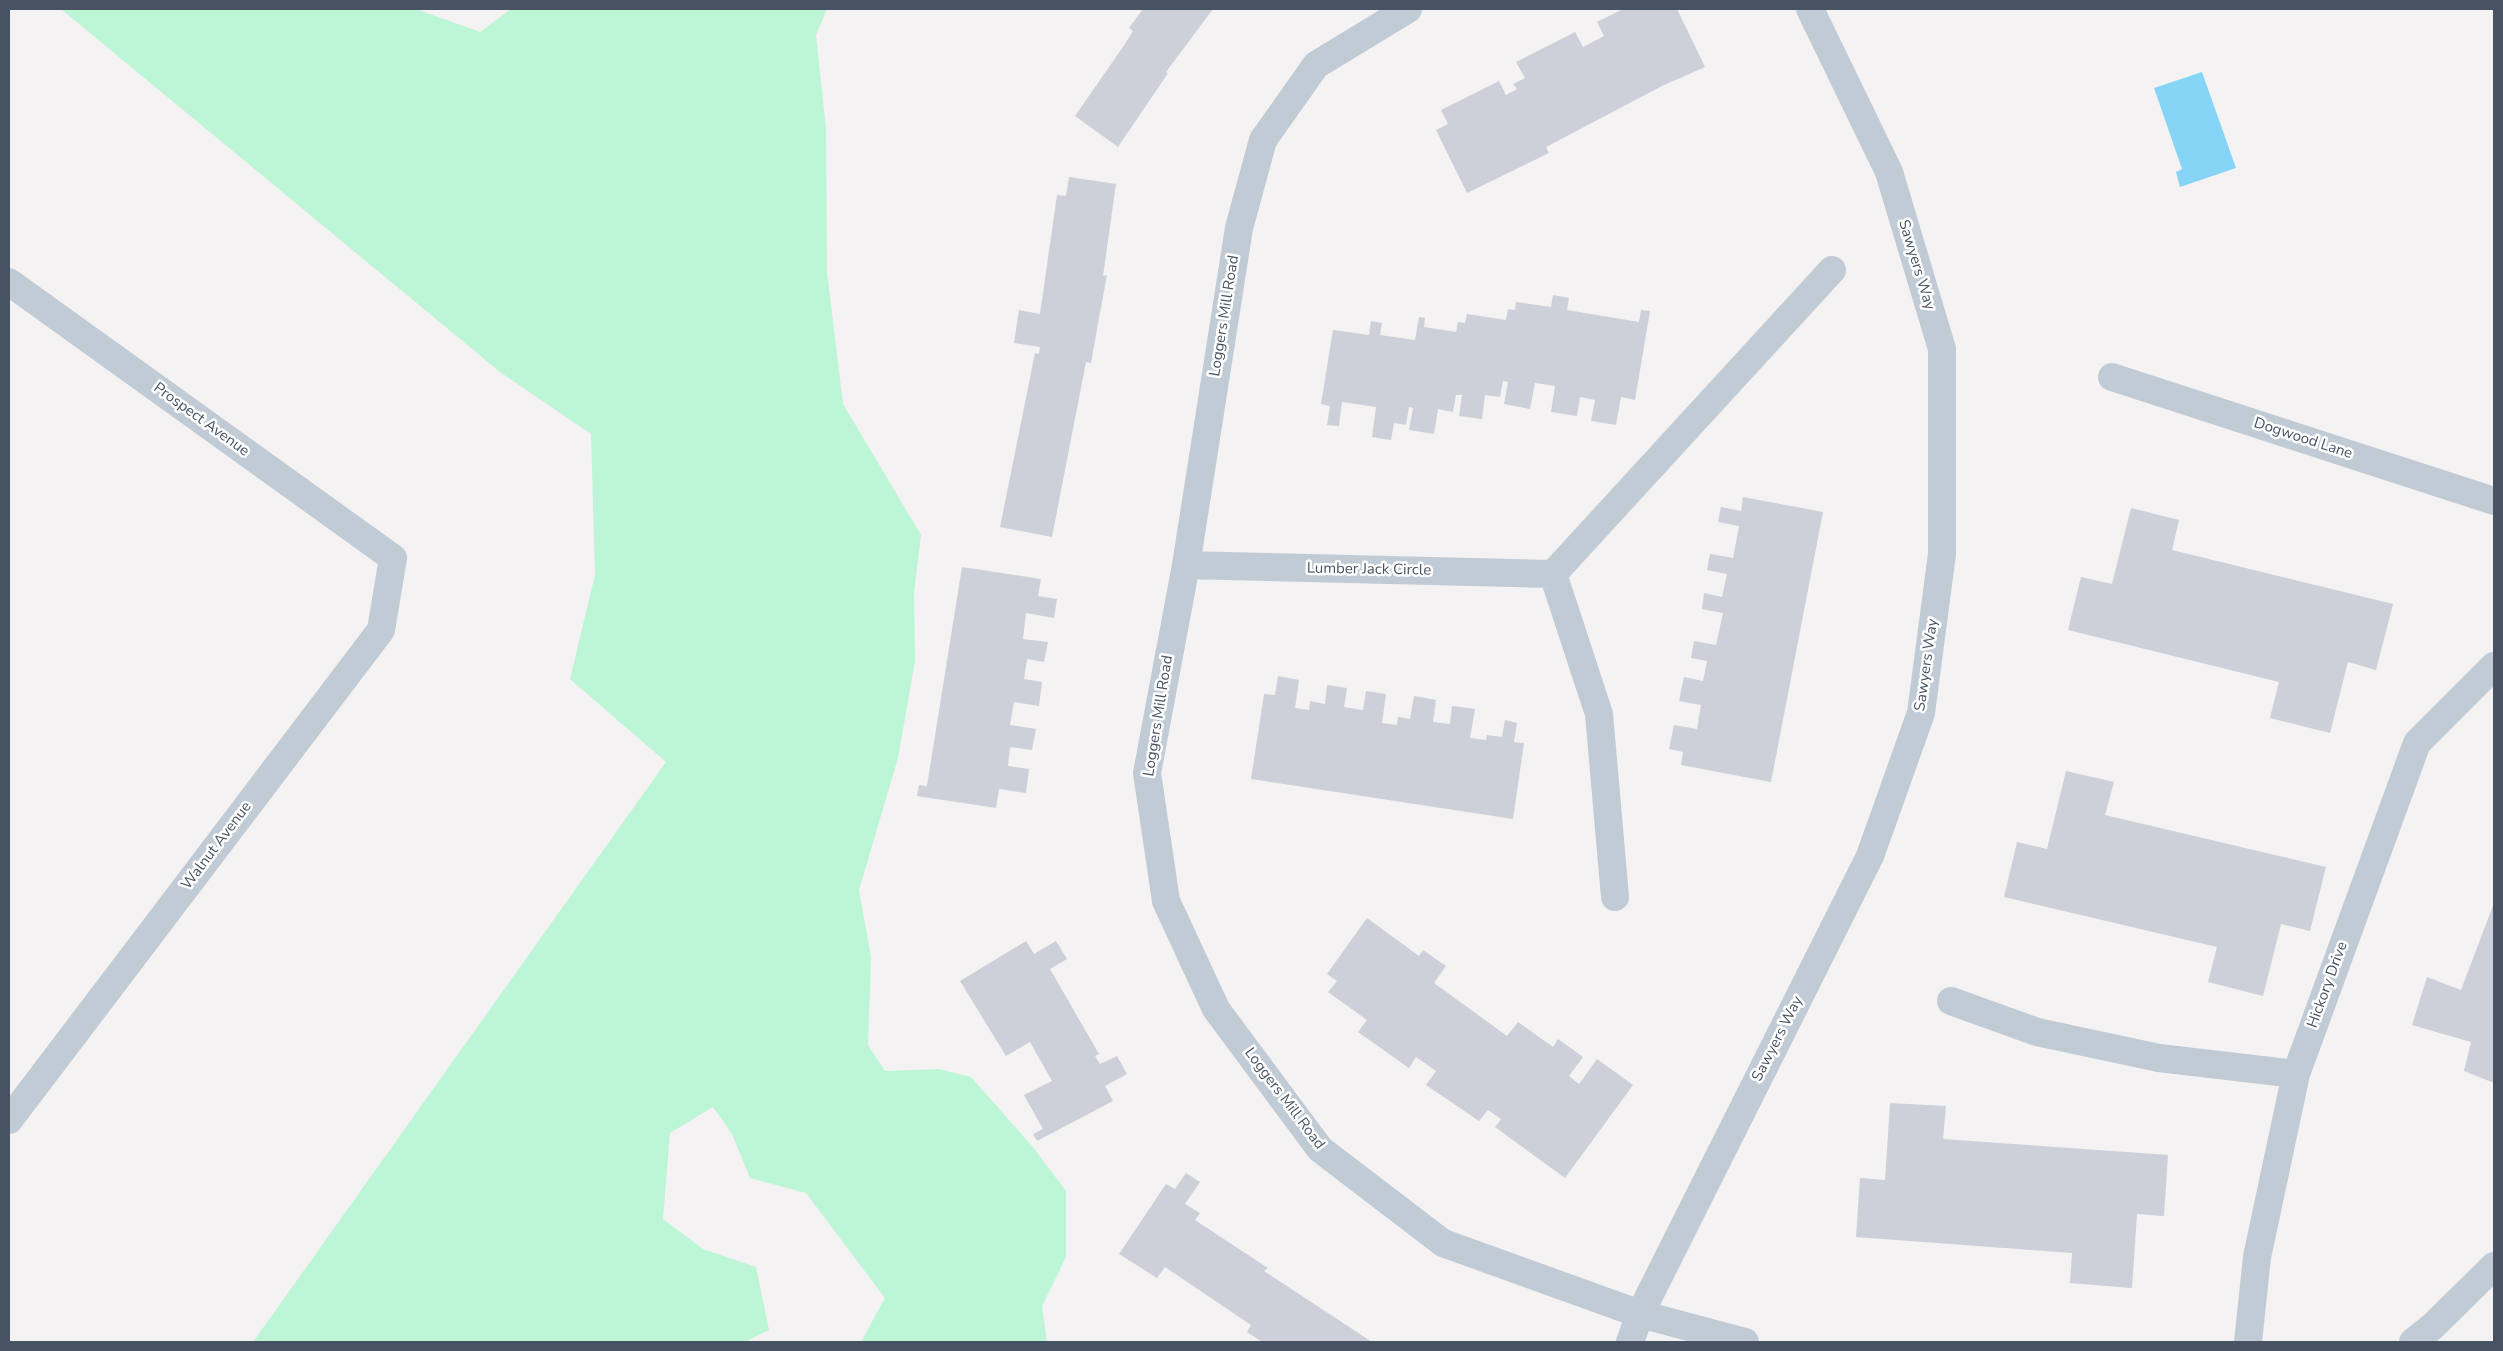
<!DOCTYPE html>
<style>
body{margin:0}
#map{position:relative;width:2503px;height:1351px;overflow:hidden;background:#f4f2f2;font-family:"Nunito Sans",sans-serif}
canvas{display:block}
.frame{position:absolute;inset:0;border:10px solid #475362;pointer-events:none}
</style>
<div id="map">
<canvas width="2503" height="1351"></canvas>
<div class="frame"></div>
</div>
<script>
const ctx = document.querySelector('canvas').getContext('2d');
ctx.lineJoin = 'round';
function fill(path, color) { ctx.fillStyle = color; ctx.fill(path, 'evenodd'); }
const toPath = rows => new Path2D(rows.map(r => 'M' + r).join(''));
function strokePath(path, color, width, dash) { ctx.strokeStyle = color; ctx.lineWidth = width; ctx.lineCap = dash ? 'butt' : 'round'; ctx.setLineDash(dash || []); ctx.stroke(path); }
function write(font, color, halo, rows, align = 'center') {
  ctx.font = font + ' "Nunito Sans",sans-serif'; ctx.lineWidth = 5; ctx.setLineDash([]); ctx.textBaseline = 'middle'; ctx.strokeStyle = halo; ctx.fillStyle = color; for (const [text, x, y, turn = 0] of rows) {
    ctx.save(); ctx.translate(x, y); ctx.rotate((+turn || 0) * Math.PI / 180); ctx.textAlign = isNaN(turn) ? turn : align; if (halo) ctx.strokeText(text, 0, 0); ctx.fillText(text, 0, 0); ctx.restore();
  }
}
const green = toPath([
 [61,9,416,9,480,32,511,9,827,9,816,35,826,129,827,272,843,404,921,535,914,593,915,661,898,758,859,890,871,957,868,1045,885,1071,939,1069,971,1077,1032,1146,1066,1191,1066,1257,1042,1306,1047,1342,861,1342,885,1298,806,1193,750,1178,732,1134,713,1107,670,1133,663,1219,703,1249,756,1267,769,1330,745,1342,253,1342,666,762,570,679,595,575,591,434,500,372]
]);
const water = toPath([
 [2202,72,2236,168,2180,187,2176,172,2182,169,2154,88]
]);
const building = toPath([
 [1143,9,1213,9,1166,72,1168,73,1118,147,1075,116,1125,44,1133,31,1129,28],
 [1623,9,1677,9,1705,67,1662,86,1546,147,1549,153,1467,193,1436,130,1448,124,1441,110,1499,81,1506,95,1517,89,1513,84,1525,78,1516,62,1575,32,1583,47,1604,36,1597,22],
 [1069,177,1116,184,1103,276,1107,275,1099,318,1091,363,1086,362,1052,537,1000,527,1035,353,1039,354,1040,347,1014,343,1019,310,1040,314,1057,195,1066,196],
 [1553,295,1569,298,1567,310,1639,322,1641,310,1650,311,1635,400,1621,397,1616,425,1591,421,1595,400,1580,397,1577,416,1551,412,1555,386,1535,383,1530,409,1504,404,1508,382,1503,381,1500,397,1485,395,1482,419,1459,416,1462,395,1456,395,1453,412,1438,409,1434,434,1409,430,1413,408,1409,407,1406,425,1394,423,1391,440,1372,437,1376,407,1342,402,1339,426,1327,425,1330,406,1321,404,1333,330,1369,335,1371,321,1382,323,1380,335,1415,340,1419,317,1425,318,1424,327,1456,332,1458,322,1465,323,1467,314,1506,320,1508,309,1515,310,1516,302,1551,307],
 [1743,497,1823,512,1771,782,1681,765,1683,752,1669,749,1674,725,1697,729,1701,705,1679,701,1684,677,1703,681,1707,661,1691,658,1694,641,1716,645,1723,613,1702,609,1704,593,1722,597,1727,574,1707,570,1710,554,1733,558,1739,526,1718,522,1721,507,1741,511],
 [2131,508,2179,520,2172,550,2393,604,2376,670,2348,662,2330,733,2270,718,2279,682,2068,630,2081,577,2112,584],
 [962,567,1041,579,1038,596,1057,599,1054,618,1026,613,1023,639,1048,642,1044,662,1027,659,1024,679,1042,682,1039,706,1014,702,1010,725,1036,729,1032,750,1010,747,1008,766,1029,769,1026,793,999,789,996,808,917,796,919,785,927,786],
 [1278,676,1299,680,1295,708,1309,710,1310,701,1325,704,1327,685,1347,688,1344,707,1363,710,1366,691,1386,694,1382,723,1397,725,1398,717,1410,719,1414,696,1436,700,1433,722,1450,724,1452,706,1475,709,1470,738,1486,740,1487,735,1502,737,1505,720,1517,723,1514,742,1524,743,1513,819,1251,779,1264,694,1275,695],
 [2066,771,2114,782,2105,815,2326,867,2310,931,2281,924,2263,996,2208,982,2217,947,2004,897,2017,842,2047,849],
 [2494,903,2494,1083,2464,1071,2471,1042,2412,1025,2427,977,2461,990],
 [1367,918,1419,956,1423,950,1446,966,1434,983,1507,1036,1518,1022,1553,1047,1558,1039,1583,1057,1569,1076,1579,1084,1597,1059,1633,1085,1565,1178,1495,1127,1501,1119,1488,1110,1479,1121,1426,1085,1436,1071,1416,1057,1409,1068,1358,1032,1367,1020,1328,992,1337,981,1327,974],
 [1026,941,1034,954,1056,941,1067,959,1050,969,1099,1054,1095,1056,1100,1064,1117,1056,1127,1074,1105,1086,1113,1101,1037,1141,1033,1134,1043,1129,1024,1095,1052,1081,1030,1042,1006,1056,960,981],
 [1890,1103,1946,1106,1943,1139,2168,1155,2164,1216,2137,1214,2132,1288,2070,1283,2072,1253,1856,1237,1860,1178,1885,1180],
 [1186,1173,1200,1182,1185,1204,1200,1213,1195,1220,1268,1268,1264,1271,1372,1342,1262,1342,1247,1332,1251,1325,1165,1267,1157,1278,1119,1254,1166,1184,1175,1189]
]);
const minor = toPath([
 [1408,9,1316,65,1263,140,1239,228,1186,565,1147,773,1166,901,1216,1009,1320,1149,1443,1243,1640,1314,1745,1342],
 [9,282,393,558,381,630,9,1120],
 [2112,377,2494,501],
 [1186,565,1553,574],
 [1553,574,1832,270],
 [1553,574,1599,714,1615,897],
 [1951,1001,2037,1032,2159,1058,2296,1074],
 [1630,1342,1640,1314,1870,856,1921,713,1942,554,1942,349,1889,172,1810,9],
 [2248,1342,2257,1257,2296,1074,2417,743,2494,666],
 [2413,1342,2433,1326,2494,1266]
]);
const streetNames = [
 ["Sawyers Way",1916,265,73],
 ["Loggers Mill Road",1225,316,-81],
 ["Prospect Avenue",201,420,36],
 ["Dogwood Lane",2303,439,18],
 ["Lumber Jack Circle",1369,570,1],
 ["Sawyers Way",1927,665,-82],
 ["Loggers Mill Road",1159,716,-81],
 ["Walnut Avenue",217,846,-53],
 ["Hickory Drive",2328,985,-70],
 ["Sawyers Way",1778,1039,-63],
 ["Loggers Mill Road",1284,1099,53]
];
fill(green, '#bdf5d7');
fill(water, '#86d5f6');
fill(building, '#cdd0d8');
strokePath(minor, '#c1cbd5', 28);
write('15px', '#475362', '#fff', streetNames);
</script>
